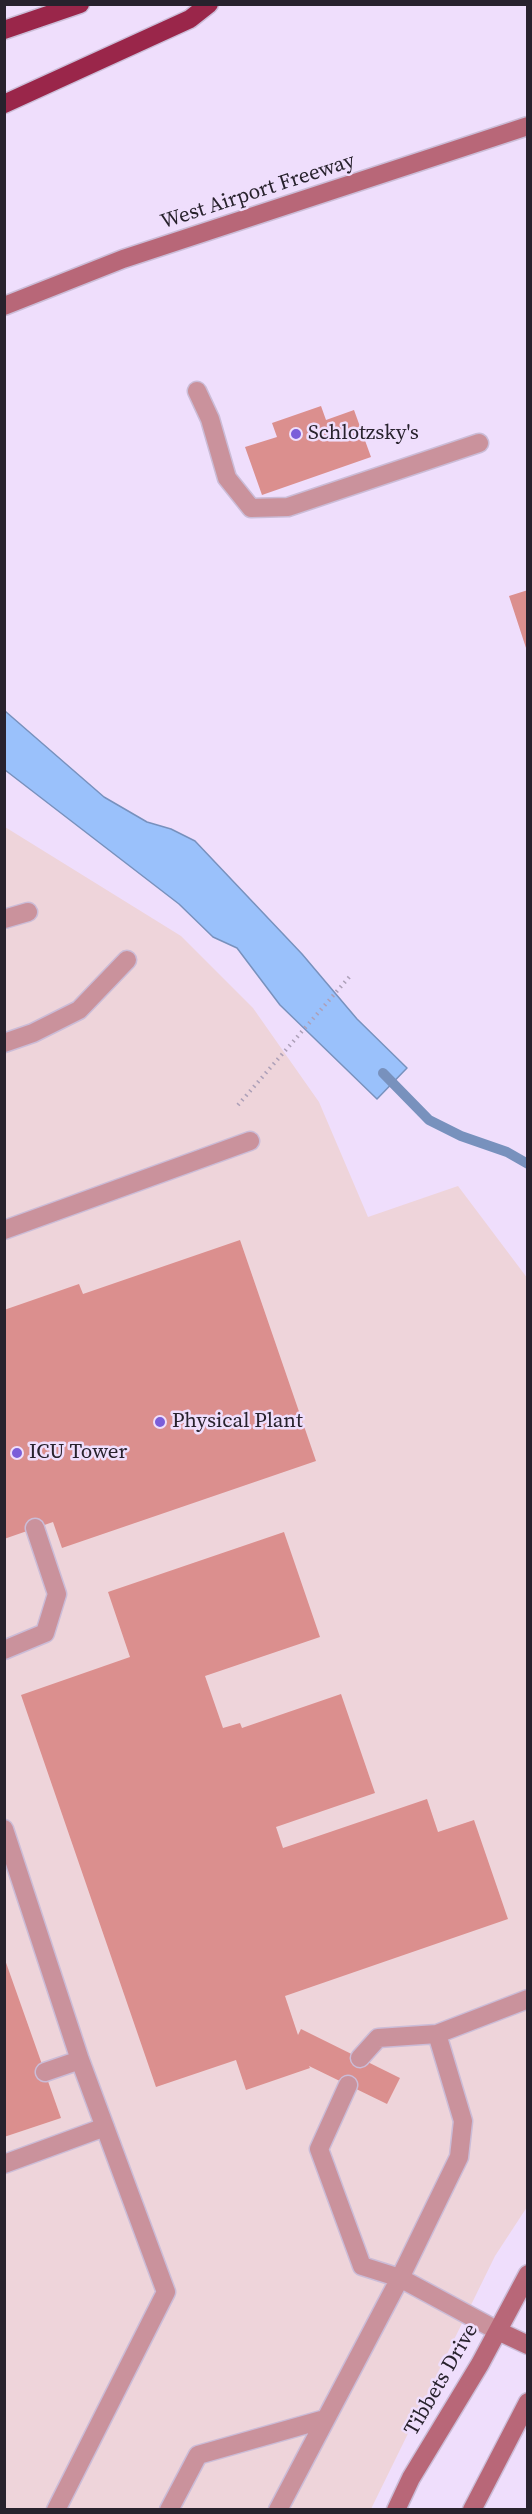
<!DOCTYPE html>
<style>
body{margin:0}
#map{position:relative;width:532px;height:2514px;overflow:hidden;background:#efdefc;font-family:"Source Serif 4",serif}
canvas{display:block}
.frame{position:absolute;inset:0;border:6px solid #28222d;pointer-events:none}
</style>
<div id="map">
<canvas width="532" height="2514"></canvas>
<div class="frame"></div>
</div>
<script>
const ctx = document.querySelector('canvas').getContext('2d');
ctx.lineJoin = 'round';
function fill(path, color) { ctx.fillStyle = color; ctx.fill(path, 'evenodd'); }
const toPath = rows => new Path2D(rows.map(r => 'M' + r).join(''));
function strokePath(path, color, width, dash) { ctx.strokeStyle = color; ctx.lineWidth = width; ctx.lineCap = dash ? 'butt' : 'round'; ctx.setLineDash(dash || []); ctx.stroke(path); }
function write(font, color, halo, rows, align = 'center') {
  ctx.font = font + ' "Source Serif 4",serif'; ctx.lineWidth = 5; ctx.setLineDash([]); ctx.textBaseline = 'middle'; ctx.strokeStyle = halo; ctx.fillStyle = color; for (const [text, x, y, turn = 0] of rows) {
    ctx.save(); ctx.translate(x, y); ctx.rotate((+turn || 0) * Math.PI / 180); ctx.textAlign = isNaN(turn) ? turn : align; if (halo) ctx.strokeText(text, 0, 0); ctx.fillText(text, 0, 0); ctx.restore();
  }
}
const medical = toPath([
 [5,827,181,936,253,1008,319,1102,368,1217,458,1186,528,1279,527,2207,495,2256,371,2509,5,2510]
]);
const water = toPath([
 [5,711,104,797,147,822,171,829,195,841,302,954,357,1019,407,1068,377,1099,280,1005,237,948,213,937,179,904,5,770,5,711]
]);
const stream = toPath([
 [383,1073,429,1120,461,1136,507,1152,528,1164]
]);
const building = toPath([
 [321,406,326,420,354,410,371,457,262,495,245,447,277,437,272,423],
 [528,590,528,651,527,651,509,596],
 [240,1240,316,1461,62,1548,53,1522,4,1539,4,1310,79,1284,83,1294],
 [284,1532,320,1637,205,1676,223,1728,240,1723,242,1728,341,1694,375,1793,276,1827,283,1848,427,1799,438,1832,474,1820,508,1919,285,1996,298,2035,301,2029,400,2078,387,2104,309,2066,310,2068,246,2090,236,2060,156,2087,21,1695,130,1657,108,1592],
 [4,1957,61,2118,4,2137]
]);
const path = toPath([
 [238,1105,351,975]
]);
const lane = toPath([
 [197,391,210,419,227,478,251,508,288,507,479,443],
 [4,919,28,912],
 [4,1043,33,1033,79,1010,127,960],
 [4,1230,250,1141],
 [4,1650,45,1633,57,1594,35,1528],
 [4,1829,80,2060,166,2292,56,2510],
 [360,2058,378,2038,437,2034],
 [45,2072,80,2060],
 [4,2164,105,2127],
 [498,2331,400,2278,459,2157,463,2121,437,2034,528,1999],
 [169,2510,198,2455,325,2419],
 [278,2510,400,2278,362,2266,319,2149,348,2085]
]);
const secondary = toPath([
 [4,306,123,259,528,126],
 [498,2331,528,2345],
 [396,2510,411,2478,480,2364,528,2274],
 [472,2510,528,2402]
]);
const highway = toPath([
 [4,30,80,4],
 [4,104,190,19,209,4]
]);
const markers = [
 [296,434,6,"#7b5ed9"],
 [160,1422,6,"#7b5ed9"],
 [17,1453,6,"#7b5ed9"]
];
const streetNames = [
 ["West Airport Freeway",258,192,-18],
 ["Tibbets Drive",442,2380,-60]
];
const poiNames = [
 ["Schlotzsky's",308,434],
 ["Physical Plant",172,1422],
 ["ICU Tower",29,1453]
];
fill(medical, '#eed4da');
fill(water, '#9ac1fb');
strokePath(water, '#7891bd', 1.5);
strokePath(stream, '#7891bd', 10);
fill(building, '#db8f8e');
strokePath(lane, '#cbbcd7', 21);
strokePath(secondary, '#cbbcd7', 21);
strokePath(highway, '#cbbcd7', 21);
strokePath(path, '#ada0b8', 4, [1.5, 4.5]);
strokePath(lane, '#ca929c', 18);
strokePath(secondary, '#b86778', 18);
strokePath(highway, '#9a264a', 18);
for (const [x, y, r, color] of markers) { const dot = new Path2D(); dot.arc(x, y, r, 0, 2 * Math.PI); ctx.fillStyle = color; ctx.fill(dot); strokePath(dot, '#efdefc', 2); }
write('21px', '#28222d', '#efdefc', streetNames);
write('21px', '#28222d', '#efdefc', poiNames, 'left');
</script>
